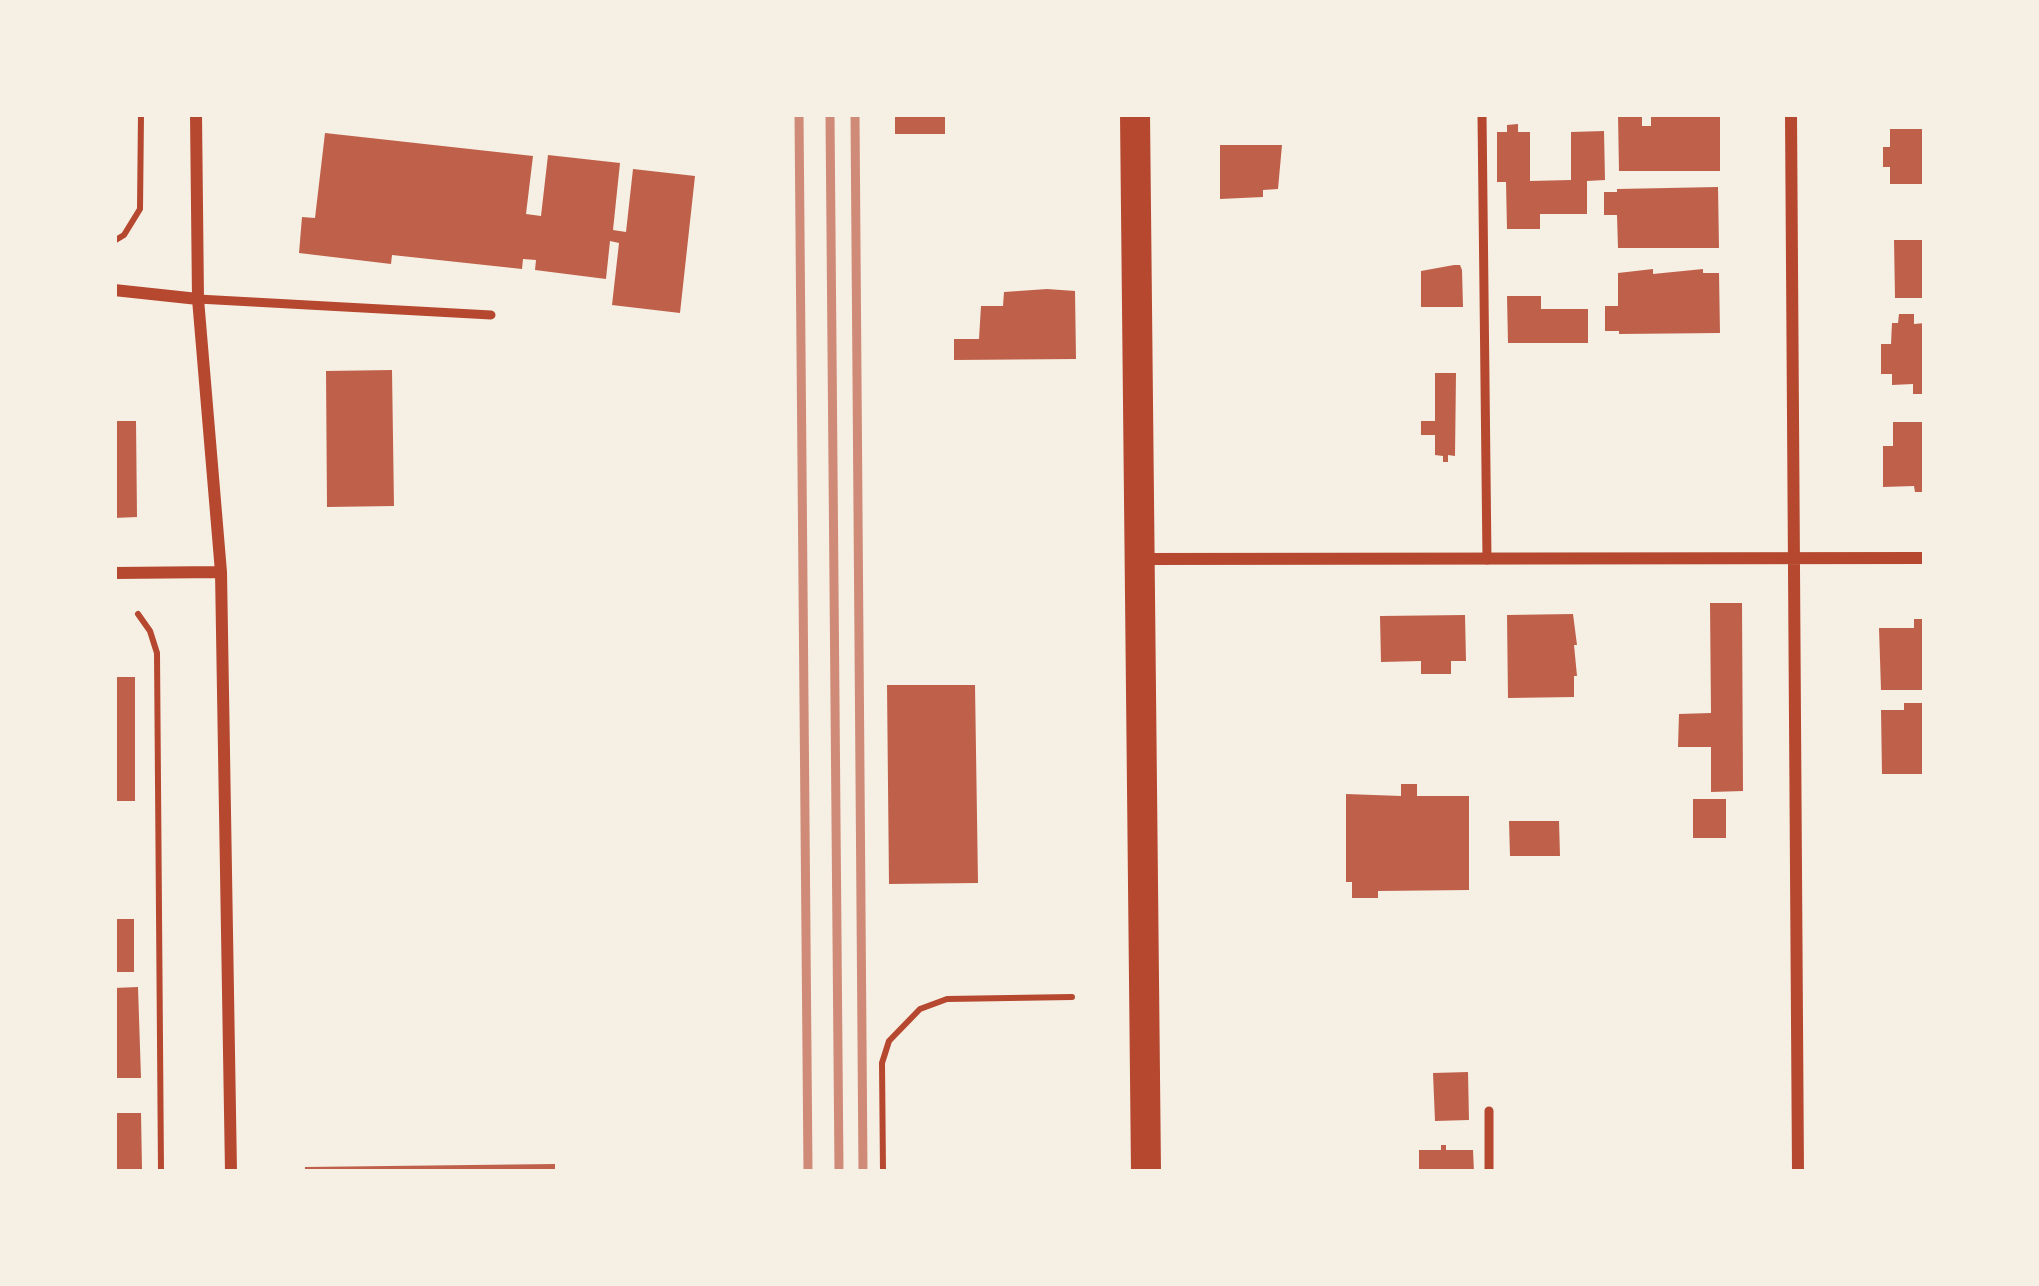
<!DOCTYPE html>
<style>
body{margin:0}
#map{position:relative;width:2039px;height:1286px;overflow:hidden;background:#f6efe4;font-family:Cabin,sans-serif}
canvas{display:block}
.frame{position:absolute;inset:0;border:117px solid #f6efe4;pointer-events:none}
</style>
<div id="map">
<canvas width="2039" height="1286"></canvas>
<div class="frame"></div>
</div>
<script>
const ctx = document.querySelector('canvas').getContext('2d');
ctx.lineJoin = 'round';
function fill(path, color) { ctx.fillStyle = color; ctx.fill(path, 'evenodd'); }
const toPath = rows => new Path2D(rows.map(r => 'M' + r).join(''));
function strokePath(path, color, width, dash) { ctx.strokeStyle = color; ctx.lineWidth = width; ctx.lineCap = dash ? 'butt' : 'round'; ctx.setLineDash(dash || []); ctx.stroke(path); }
const building = toPath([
 [895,114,945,114,945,134,895,134],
 [1618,114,1642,114,1642,126,1651,126,1651,117,1720,114,1720,171,1619,171],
 [1518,124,1518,132,1530,132,1530,181,1571,180,1571,132,1604,131,1605,180,1587,181,1587,214,1540,214,1540,229,1507,229,1506,182,1497,182,1497,132,1507,132,1507,125],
 [1890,129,1925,129,1925,184,1890,184,1890,167,1883,167,1883,147,1890,147],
 [325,133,533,156,526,214,541,216,548,155,620,163,613,230,626,232,633,169,695,176,680,313,612,305,619,243,610,241,606,279,535,270,536,260,523,259,522,269,392,255,391,264,299,253,302,217,315,218],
 [1220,145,1282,145,1278,189,1263,190,1263,197,1220,199],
 [1718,187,1719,248,1618,248,1617,215,1604,215,1604,192,1617,192,1617,189],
 [1894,240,1925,240,1925,298,1895,298],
 [1454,265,1460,265,1462,270,1463,307,1421,307,1421,271],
 [1653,269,1653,274,1703,269,1703,273,1719,273,1720,333,1619,334,1619,331,1605,331,1605,306,1618,306,1618,273],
 [1047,289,1075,291,1076,359,954,360,954,339,979,339,981,306,1003,306,1004,292],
 [1507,296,1541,296,1541,309,1588,309,1588,343,1508,343],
 [1899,314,1914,314,1914,324,1925,323,1925,394,1913,394,1913,384,1892,385,1892,374,1881,374,1881,344,1891,344,1892,323,1898,323],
 [392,370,394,506,327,507,326,371],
 [1435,373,1456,373,1455,456,1448,455,1448,462,1443,462,1443,456,1435,455,1435,435,1421,435,1421,421,1435,421],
 [114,421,136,421,137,517,114,518],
 [1893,422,1925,422,1925,492,1915,492,1914,486,1883,487,1883,446,1893,446],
 [1710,603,1742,603,1743,791,1711,792,1711,747,1678,747,1679,714,1711,713],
 [1573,614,1577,645,1574,645,1577,676,1574,676,1574,697,1508,698,1507,615],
 [1465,615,1466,661,1451,661,1451,674,1421,674,1421,661,1381,662,1380,616],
 [1914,619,1925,619,1925,690,1881,690,1879,628,1914,628],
 [114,677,135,677,135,801,114,801],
 [887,685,975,685,978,883,889,884],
 [1904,703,1925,703,1925,774,1882,774,1881,710,1904,710],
 [1401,784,1417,784,1417,796,1469,796,1469,890,1378,891,1378,898,1352,898,1352,882,1346,882,1346,794,1401,796],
 [1693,799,1726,799,1726,838,1693,838],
 [1509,821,1559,821,1560,856,1510,856],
 [114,919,134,919,134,972,114,972],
 [138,987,141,1078,114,1078,114,988],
 [1468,1072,1469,1120,1435,1121,1433,1073],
 [114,1113,141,1113,142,1169,114,1169],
 [1441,1145,1446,1145,1446,1150,1473,1150,1474,1172,1419,1172,1419,1150,1441,1150],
 [555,1164,555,1172,305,1172,305,1167]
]);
const path = toPath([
 [114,241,124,235,140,209,141,114],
 [138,614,150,631,157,653,161,1172],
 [883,1172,882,1063,889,1041,920,1009,947,999,1072,997]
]);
const service = toPath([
 [1482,114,1487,560],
 [198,299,491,315],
 [1489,1111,1489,1172]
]);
const minor = toPath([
 [196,114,198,299,221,572,231,1172],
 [1791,114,1798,1172],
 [114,290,198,299],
 [1142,559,1925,558],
 [114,573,221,572]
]);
const primary = toPath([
 [1135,114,1146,1172]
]);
const rail = toPath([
 [799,114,808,1172],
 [830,114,839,1172],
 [855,114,863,1172]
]);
fill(building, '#bf614a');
strokePath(path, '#b5482f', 6);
strokePath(service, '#b5482f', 9);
strokePath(minor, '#b5482f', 12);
strokePath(primary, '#b5482f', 30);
strokePath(rail, '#cf8b77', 9);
</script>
